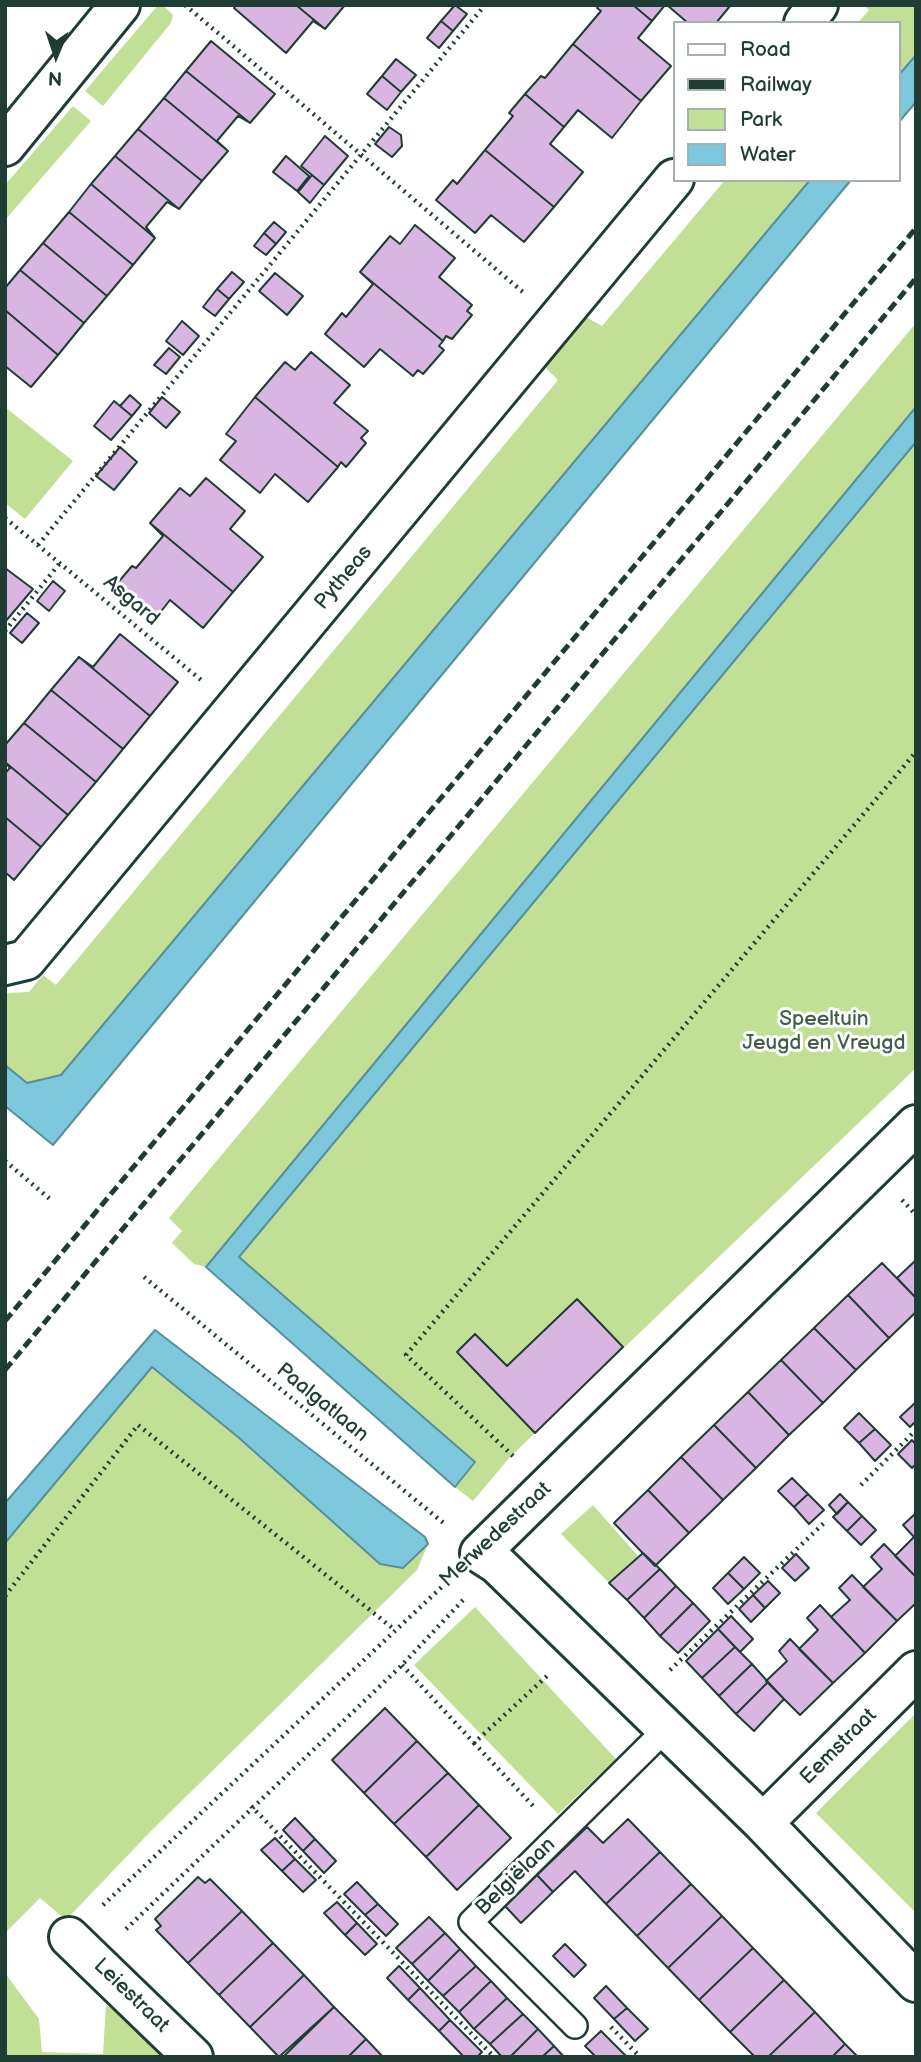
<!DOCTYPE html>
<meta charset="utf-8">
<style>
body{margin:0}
#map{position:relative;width:921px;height:2062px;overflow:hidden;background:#fff;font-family:"Balsamiq Sans",sans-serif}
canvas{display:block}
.frame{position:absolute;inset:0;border:7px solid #1f3d34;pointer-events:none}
.legend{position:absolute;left:673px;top:21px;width:228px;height:161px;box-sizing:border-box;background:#fff;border:2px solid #a5b1ae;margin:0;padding:9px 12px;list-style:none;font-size:21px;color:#1f3d34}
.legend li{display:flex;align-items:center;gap:14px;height:35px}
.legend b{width:35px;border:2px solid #a5b1ae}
.north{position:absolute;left:21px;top:21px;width:70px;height:70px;-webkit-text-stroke:5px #fff;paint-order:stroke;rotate:182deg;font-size:19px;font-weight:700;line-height:28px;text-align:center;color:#1f3d34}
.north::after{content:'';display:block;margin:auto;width:24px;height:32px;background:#1f3d34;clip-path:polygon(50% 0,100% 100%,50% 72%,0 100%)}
</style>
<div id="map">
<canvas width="921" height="2062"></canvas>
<div class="frame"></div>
<ul class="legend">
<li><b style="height:9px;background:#fff"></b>Road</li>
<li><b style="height:9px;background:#1f3d34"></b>Railway</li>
<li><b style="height:19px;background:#c2df96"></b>Park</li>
<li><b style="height:19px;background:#7dc8dd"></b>Water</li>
</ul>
<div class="north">N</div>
</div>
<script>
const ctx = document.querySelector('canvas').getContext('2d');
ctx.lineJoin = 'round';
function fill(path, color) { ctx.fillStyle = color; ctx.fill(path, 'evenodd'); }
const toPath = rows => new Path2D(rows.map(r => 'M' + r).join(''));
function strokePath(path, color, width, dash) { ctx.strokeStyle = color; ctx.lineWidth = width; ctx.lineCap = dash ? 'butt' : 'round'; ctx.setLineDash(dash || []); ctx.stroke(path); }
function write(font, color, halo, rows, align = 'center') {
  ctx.font = font + ' "Balsamiq Sans",sans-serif'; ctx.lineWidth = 6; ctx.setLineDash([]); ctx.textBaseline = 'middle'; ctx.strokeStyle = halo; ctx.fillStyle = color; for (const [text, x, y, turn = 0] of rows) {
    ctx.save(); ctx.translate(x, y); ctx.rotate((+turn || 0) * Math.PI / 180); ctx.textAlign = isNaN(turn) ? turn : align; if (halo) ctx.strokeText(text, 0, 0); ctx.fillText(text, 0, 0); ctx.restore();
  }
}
const green = toPath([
 [158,5,163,5,173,15,171,23,103,106,85,91],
 [863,5,916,5,916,55,898,76,898,23,858,23,869,10],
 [73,106,91,121,5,220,5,185],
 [725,180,810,180,61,1075,27,1083,5,1065,5,993,29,992,43,975,56,985,558,380,546,368,584,316,602,326],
 [916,323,916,407,206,1267,194,1264,172,1243,182,1231,169,1218],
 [5,407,73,461,25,519,5,503],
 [916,442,916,1068,510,1457,473,1501,455,1487,475,1462,239,1258],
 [152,1366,403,1568,428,1544,417,1570,151,1831,66,1920,40,1898,5,1933,5,1543],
 [593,1505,638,1556,609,1583,561,1534],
 [475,1607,616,1759,558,1814,414,1665],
 [916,1713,916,1913,816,1813],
 [5,1973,39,2019,42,2052,103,2054,106,2005,142,2029,162,2057,5,2057]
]);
const water = toPath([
 [916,55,916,102,898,123,898,76,916,55],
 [810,180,851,180,53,1145,5,1106,5,1065,27,1083,61,1075,810,180],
 [916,407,916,442,239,1257,475,1462,455,1487,206,1267,916,407],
 [155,1330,425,1537,428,1544,403,1568,380,1564,238,1437,152,1367,5,1543,5,1503,155,1330]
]);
const building = toPath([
 [236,5,296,5,325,29,313,21,286,53,234,8,236,5],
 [296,5,345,5,325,29,296,5],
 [455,5,467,14,453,31,441,21,455,5],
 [599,5,633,5,652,21,638,38,671,66,641,101,573,44,601,11,597,8,599,5],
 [633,5,665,5,652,21,633,5],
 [667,5,730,5,730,6,716,23,688,23,667,5],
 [441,21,453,31,439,48,427,38,441,21],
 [211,41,275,94,250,123,186,71,211,41],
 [573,44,641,101,612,138,578,110,564,127,525,94,541,76,545,78,573,44],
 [396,59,416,75,401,92,382,76,396,59],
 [186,71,250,123,238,116,217,141,228,151,164,98,186,71],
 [382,76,401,92,387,110,367,94,382,76],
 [525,94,564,127,550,144,583,172,554,207,485,150,513,116,509,113,525,94],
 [164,98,228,151,202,181,138,129,164,98],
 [389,127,401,135,402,146,392,157,375,144,389,127],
 [138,129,202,181,179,209,115,156,138,129],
 [325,136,348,156,324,185,301,166,325,136],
 [485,150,554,207,524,242,491,215,475,233,436,200,453,180,457,184,485,150],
 [115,156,179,209,167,202,146,227,155,238,91,184,115,156],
 [286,156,309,176,297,191,273,172,286,156],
 [312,175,324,185,310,203,298,192,312,175],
 [91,184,155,238,133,265,69,212,91,184],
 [69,212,133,265,107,296,43,243,69,212],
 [274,222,286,232,276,244,264,233,274,222],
 [415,225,455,258,439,277,472,305,467,311,472,315,452,339,446,336,443,341,360,272,390,236,400,244,415,225],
 [264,233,276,244,266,255,254,246,264,233],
 [43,243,107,296,84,323,20,270,43,243],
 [20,270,84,323,58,355,5,310,5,288,20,270],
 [232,272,244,282,229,299,217,289,232,272],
 [360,272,443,341,439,346,444,350,423,374,418,370,413,376,380,349,364,367,325,334,342,313,346,317,373,284,360,272],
 [275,273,303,296,287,315,259,291,275,273],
 [217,289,229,299,215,316,203,307,217,289],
 [5,310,58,355,31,387,5,366,5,310],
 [182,321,199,336,183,355,166,341,182,321],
 [169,348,180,357,166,374,154,365,169,348],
 [311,352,350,385,334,403,368,431,361,438,366,443,346,467,341,462,338,467,255,397,285,362,295,370,311,352],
 [130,395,141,405,132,416,120,406,130,395],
 [162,397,180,412,166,428,149,413,162,397],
 [255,397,338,467,308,502,275,474,260,493,220,460,236,441,226,434,255,397],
 [114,401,132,416,111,440,94,426,114,401],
 [120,447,137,462,114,490,96,476,120,447],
 [206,478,245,511,230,529,263,557,233,592,150,523,180,488,190,496,206,478],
 [150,523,233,592,203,628,170,600,155,619,115,586,132,566,136,568,163,536,150,523],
 [5,568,33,589,5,622,5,568],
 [53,581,65,591,49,611,37,601,53,581],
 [27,613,39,623,22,643,10,633,27,613],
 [120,634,178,682,150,716,79,657,93,667,120,634],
 [79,657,150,716,123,749,51,690,79,657],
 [51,690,123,749,96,782,24,723,51,690],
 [24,723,96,782,68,815,5,762,5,745,24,723],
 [5,762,68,815,41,847,5,817,5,773,10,768,5,762],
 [5,817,41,847,14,880,5,872,5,817],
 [916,1260,916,1298,897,1278,916,1260],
 [882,1263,916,1298,916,1312,889,1338,848,1295,882,1263],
 [848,1295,889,1338,856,1370,814,1328,848,1295],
 [577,1299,623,1347,535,1433,457,1352,475,1334,507,1366,577,1299],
 [814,1328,856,1370,823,1403,781,1360,814,1328],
 [781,1360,823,1403,789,1435,748,1392,781,1360],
 [748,1392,789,1435,756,1468,714,1425,748,1392],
 [916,1402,916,1421,910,1427,900,1417,916,1402],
 [859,1413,875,1429,859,1443,844,1428,859,1413],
 [714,1425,756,1468,723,1500,681,1457,714,1425],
 [875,1429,891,1445,875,1461,859,1443,875,1429],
 [912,1440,916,1445,916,1464,912,1468,898,1454,912,1440],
 [681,1457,723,1500,689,1533,648,1490,681,1457],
 [792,1478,808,1494,794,1507,778,1491,792,1478],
 [648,1490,689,1533,655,1566,614,1523,648,1490],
 [808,1494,824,1510,809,1524,794,1507,808,1494],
 [840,1494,848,1502,837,1514,829,1505,840,1494],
 [848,1502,862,1516,847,1531,833,1517,848,1502],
 [916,1513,916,1577,895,1556,914,1537,903,1525,916,1513],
 [862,1516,876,1530,861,1545,847,1531,862,1516],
 [884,1544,916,1577,916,1603,897,1621,863,1587,882,1569,871,1557,884,1544],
 [643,1553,660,1569,627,1600,609,1583,643,1553],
 [796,1554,809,1568,795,1581,782,1568,796,1554],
 [744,1557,760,1573,744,1589,728,1573,744,1557],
 [660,1569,676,1586,644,1618,627,1600,660,1569],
 [728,1573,744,1589,728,1604,713,1588,728,1573],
 [852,1575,897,1621,865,1653,831,1617,850,1600,839,1588,852,1575],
 [768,1581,780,1593,765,1608,753,1595,768,1581],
 [676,1586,693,1603,660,1636,644,1618,676,1586],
 [753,1595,765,1608,751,1622,739,1609,753,1595],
 [693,1603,710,1621,678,1653,660,1636,693,1603],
 [820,1605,865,1653,833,1683,799,1649,818,1630,807,1618,820,1605],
 [731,1616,753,1639,740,1652,718,1629,731,1616],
 [718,1629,735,1647,702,1678,686,1661,718,1629],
 [790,1639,833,1683,800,1715,766,1681,787,1661,779,1651,790,1639],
 [735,1647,752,1664,719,1696,702,1678,735,1647],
 [752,1664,768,1682,736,1714,719,1696,752,1664],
 [768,1682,784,1699,754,1731,736,1714,768,1682],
 [385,1708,417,1741,364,1793,332,1760,385,1708],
 [417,1741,448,1773,394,1824,364,1793,417,1741],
 [448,1773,479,1805,426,1857,394,1824,448,1773],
 [479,1805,511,1838,457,1890,426,1857,479,1805],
 [295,1818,315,1839,303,1851,283,1830,295,1818],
 [628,1819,660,1852,606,1904,575,1871,553,1892,537,1875,587,1827,603,1843,628,1819],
 [275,1838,295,1859,282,1871,261,1850,275,1838],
 [315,1839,336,1861,324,1873,303,1851,315,1839],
 [660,1852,691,1884,637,1936,606,1904,660,1852],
 [295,1859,316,1880,303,1892,282,1871,295,1859],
 [537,1875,553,1892,521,1923,505,1906,537,1875],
 [198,1877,205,1883,210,1879,242,1911,188,1963,156,1930,161,1926,155,1919,198,1877],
 [357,1882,378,1904,365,1915,344,1894,357,1882],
 [691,1884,722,1916,668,1968,637,1936,691,1884],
 [337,1902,357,1923,345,1935,324,1913,337,1902],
 [378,1904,398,1924,386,1936,365,1915,378,1904],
 [242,1911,273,1943,219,1995,188,1963,242,1911],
 [722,1916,753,1948,699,2000,668,1968,722,1916],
 [429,1917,445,1933,412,1964,396,1948,429,1917],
 [357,1923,377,1944,365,1955,345,1935,357,1923],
 [445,1933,460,1949,428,1981,412,1964,445,1933],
 [273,1943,304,1975,250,2027,219,1995,273,1943],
 [565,1944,586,1965,574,1977,553,1956,565,1944],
 [753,1948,784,1980,730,2032,699,2000,753,1948],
 [460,1949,476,1966,443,1996,428,1981,460,1949],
 [399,1966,420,1988,408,2000,387,1978,399,1966],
 [476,1966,491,1981,459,2012,443,1996,476,1966],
 [304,1975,334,2007,279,2057,250,2027,304,1975],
 [784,1980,815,2012,768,2057,755,2057,730,2032,784,1980],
 [491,1981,507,1998,474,2029,459,2012,491,1981],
 [606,1986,627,2008,614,2019,594,1998,606,1986],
 [420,1988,450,2020,439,2031,408,2000,420,1988],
 [507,1998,523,2014,490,2044,474,2029,507,1998],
 [334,2007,366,2039,348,2057,283,2057,334,2007],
 [627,2008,648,2029,635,2041,614,2019,627,2008],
 [815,2012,845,2044,832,2057,768,2057,815,2012],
 [523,2014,538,2029,510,2057,502,2057,490,2044,523,2014],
 [450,2020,482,2052,477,2057,464,2057,439,2031,450,2020],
 [538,2029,554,2046,542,2057,510,2057,538,2029],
 [601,2031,627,2057,596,2057,585,2046,601,2031],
 [366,2039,383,2057,348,2057,366,2039],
 [845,2044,858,2057,832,2057,845,2044],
 [554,2046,564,2057,542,2057,554,2046]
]);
const path = toPath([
 [185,5,524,293],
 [5,518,201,680],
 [38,545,485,5],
 [5,631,60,563],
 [5,1161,51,1200],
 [902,1200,916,1215],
 [144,1277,446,1525],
 [513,1456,406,1355,916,752],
 [861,1485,916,1430],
 [5,1596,138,1425,395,1630],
 [402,1665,474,1743,547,1676],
 [670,1670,824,1523],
 [474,1743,536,1809],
 [251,1806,494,2057],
 [103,1905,446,1583],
 [126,1929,402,1665,465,1598],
 [611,2027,640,2057]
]);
const service = toPath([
 [575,2026,471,1922,666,1729]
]);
const minor = toPath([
 [804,23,818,5],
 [5,146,120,5],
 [5,965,26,960,674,179],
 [916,1125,480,1553,497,1564,763,1823,916,1982],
 [763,1823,916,1671],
 [69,1937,193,2057]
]);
const rail = toPath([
 [5,1321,916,228],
 [5,1370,916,278]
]);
const streetNames = [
 ["Pytheas",344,578,-50],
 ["Asgard",131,601,40],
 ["Paalgatlaan",322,1403,39],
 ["Merwedestraat",496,1535,-43],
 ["Eemstraat",839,1747,-45],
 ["Belgiëlaan",516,1877,-44],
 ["Leiestraat",131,1996,44]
];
const parkNames = [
 ["Speeltuin",824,1020],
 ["Jeugd en Vreugd",824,1044]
];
fill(green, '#c2df96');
fill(water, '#7dc8dd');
strokePath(water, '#579099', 2);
fill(building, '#d9b6e1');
strokePath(building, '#1f3d34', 2);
strokePath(service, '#1f3d34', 28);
strokePath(minor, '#1f3d34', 44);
strokePath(path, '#1f3d34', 4.5, [2, 5]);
strokePath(service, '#fff', 23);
strokePath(minor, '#fff', 38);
strokePath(rail, '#1f3d34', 5, [10, 5]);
write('21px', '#1f3d34', '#fff', streetNames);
write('21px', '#405d48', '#fff', parkNames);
</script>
